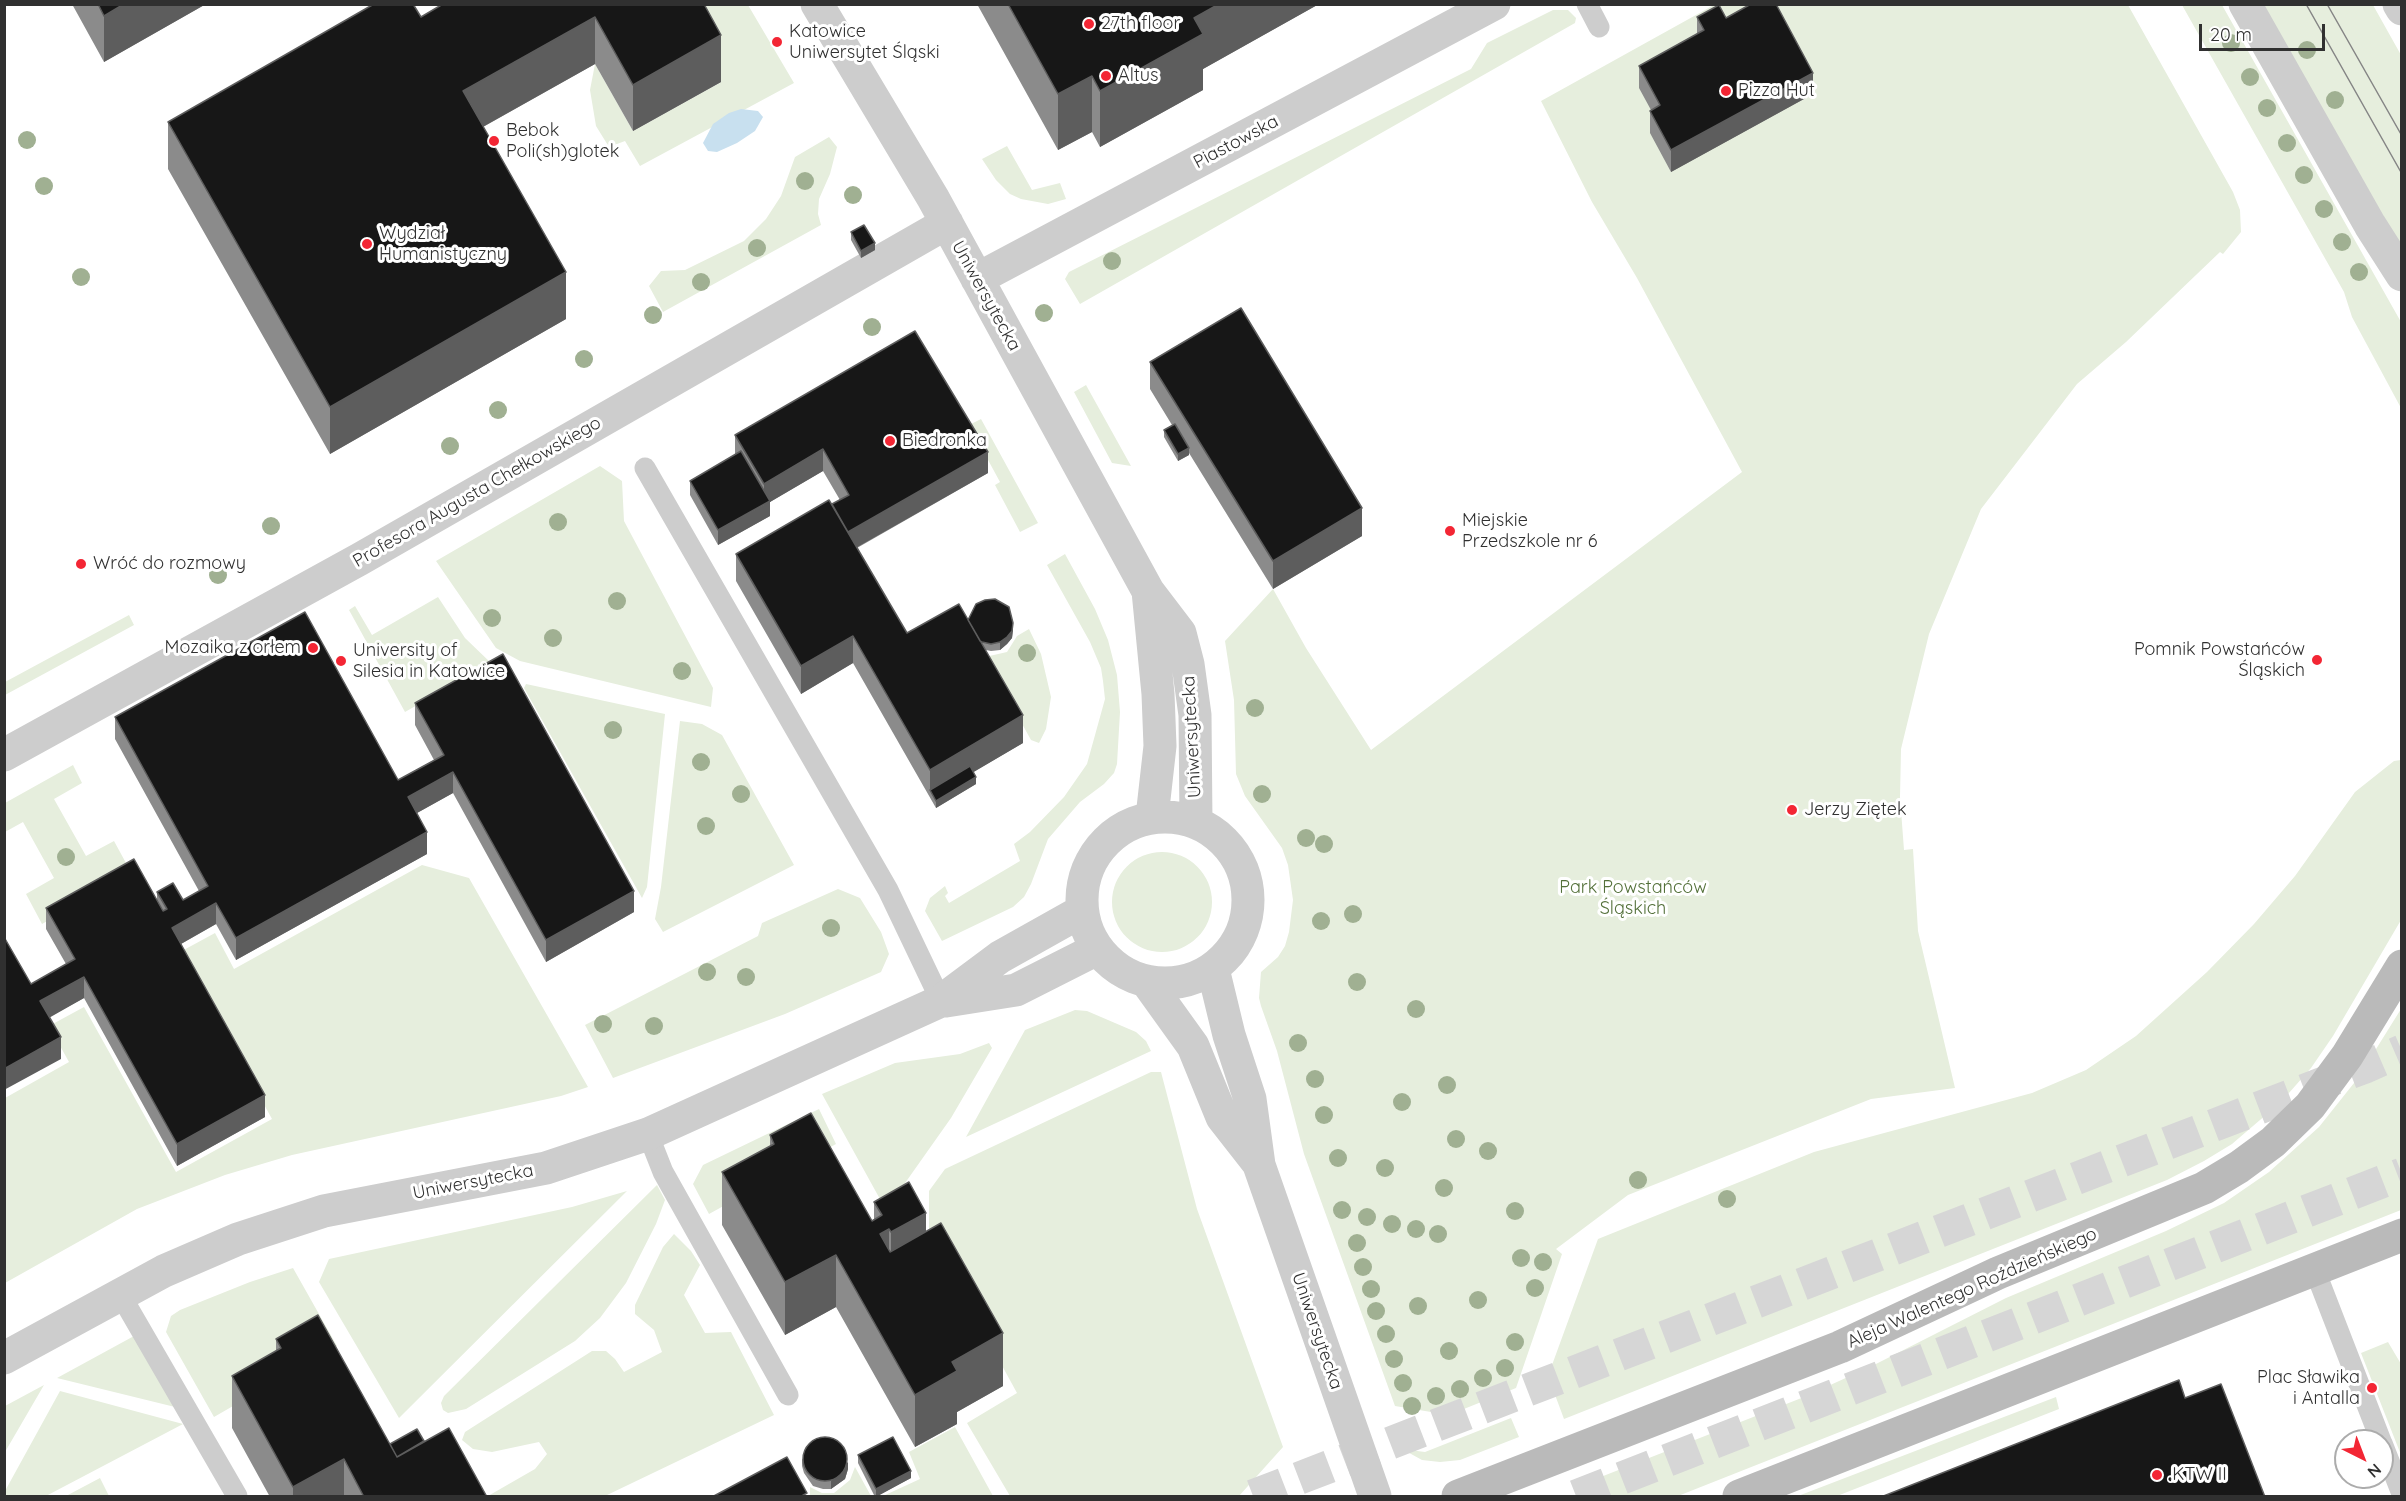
<!DOCTYPE html>
<meta charset="utf-8">
<style>
body{margin:0}
#map{position:relative;width:2406px;height:1501px;overflow:hidden;background:#fff;font-family:Quicksand,sans-serif}
canvas{display:block}
.frame{position:absolute;inset:0;border:6px solid #303030;pointer-events:none}
.north{position:absolute;left:2334px;top:1429px;width:60px;height:60px;box-sizing:border-box;background:#fff;border:2px solid #acacac;border-radius:50%;rotate:138deg;font-size:16px;font-weight:700;line-height:24px;text-align:center;color:#303030}
.north::after{content:'';display:block;margin:auto;width:21px;height:27px;background:#f32634;clip-path:polygon(50% 0,100% 100%,50% 72%,0 100%)}
.scale{position:absolute;left:2199px;top:24px;width:126px;height:27px;box-sizing:border-box;border:3px solid #303030;border-top:0;padding-left:8px;font-size:18px;line-height:21px;white-space:nowrap;color:#303030;-webkit-text-stroke:4px #fff;paint-order:stroke}
</style>
<div id="map">
<canvas width="2406" height="1501"></canvas>
<div class="frame"></div>
<div class="north">N</div>
<div class="scale">20 m</div>
</div>
<script>
const ctx = document.querySelector('canvas').getContext('2d');
ctx.lineJoin = 'round';
function fill(path, color) { ctx.fillStyle = color; ctx.fill(path, 'evenodd'); }
const toPath = rows => new Path2D(rows.map(r => 'M' + r).join(''));
function strokePath(path, color, width, dash) { ctx.strokeStyle = color; ctx.lineWidth = width; ctx.lineCap = dash ? 'butt' : 'round'; ctx.setLineDash(dash || []); ctx.stroke(path); }
function write(font, color, halo, rows, align = 'center') {
  ctx.font = font + ' Quicksand,sans-serif'; ctx.lineWidth = 6; ctx.setLineDash([]); ctx.textBaseline = 'middle'; ctx.strokeStyle = halo; ctx.fillStyle = color; for (const [text, x, y, turn = 0] of rows) {
    ctx.save(); ctx.translate(x, y); ctx.rotate((+turn || 0) * Math.PI / 180); ctx.textAlign = isNaN(turn) ? turn : align; if (halo) ctx.strokeText(text, 0, 0); ctx.fillText(text, 0, 0); ctx.restore();
  }
}
const green = toPath([
 [677,5,748,5,794,83,640,166,625,141,609,147,596,126,590,90,595,64,633,131,721,82],
 [1714,5,2128,5,2233,192,2240,210,2241,232,2223,254,2220,252,2126,342,2077,384,1981,509,1929,634,1901,749,1900,797,1904,850,1913,849,1918,931,1955,1088,1871,1099,1628,1195,1556,1249,1562,1254,1516,1388,1449,1415,1395,1406,1304,1154,1277,1051,1261,1006,1259,998,1261,972,1278,957,1285,946,1289,932,1293,900,1288,865,1282,848,1245,796,1236,774,1234,700,1225,641,1273,589,1306,648,1371,750,1742,472,1637,278,1592,202,1541,101],
 [2182,5,2222,5,2401,322,2401,408,2352,317,2344,292],
 [2260,5,2373,5,2401,55,2401,255],
 [1553,10,1568,10,1576,18,1575,23,1080,304,1065,279,1069,272,1471,69,1487,43],
 [829,137,837,147,830,174,819,199,818,214,821,225,663,312,649,286,661,271,685,270,744,241,766,219,781,196,795,157],
 [1007,146,1032,190,1060,183,1066,199,1048,204,1021,199,1010,194,996,180,982,159],
 [1086,385,1131,466,1112,463,1074,392],
 [981,419,1038,523,1020,532,995,485,1000,482,969,425],
 [600,466,622,481,624,521,713,688,711,707,520,661,496,648,436,561],
 [1065,554,1095,609,1108,640,1117,675,1120,712,1117,764,1114,773,1104,784,1080,802,1048,839,1031,884,1024,897,1013,907,942,941,925,911,930,898,945,886,948,893,945,896,949,903,1020,861,1014,844,1030,832,1064,797,1087,764,1105,699,1103,681,1101,668,1090,642,1047,565],
 [438,597,465,638,491,663,405,712,349,610,355,606,372,635],
 [129,615,134,625,5,695,5,682],
 [1029,629,1041,654,1051,697,1046,729,1039,743,1031,740,985,657,1007,652,1017,636],
 [526,684,665,714,647,887,642,898,524,688],
 [680,721,702,724,722,735,794,865,663,932,655,919,661,887],
 [2401,760,2401,920,2333,1036,2311,1068,2281,1102,2232,1144,2204,1161,2167,1180,1564,1419,1548,1376,1598,1239,1814,1152,2032,1093,2086,1070,2136,1036,2207,972,2254,924,2295,876,2355,792,2394,761],
 [73,765,82,783,54,799,86,856,114,841,132,874,42,924,26,894,54,878,23,822,5,832,5,803],
 '1112 902a50 50 0 1 1 100 0a50 50 0 1 1-100 0Z',
 [422,865,469,878,588,1087,561,1096,292,1155,225,1175,137,1209,5,1283,5,1098,69,1062,49,1026,84,1007,176,1172,272,1119,180,952,215,933,234,969],
 [838,889,860,898,881,932,889,954,881,972,785,1014,613,1078,585,1025,758,936,762,923],
 [2401,1009,2401,1210,1678,1496,1593,1496,1588,1482,1804,1397,1872,1366,2006,1298,2166,1231,2224,1203,2269,1172,2319,1127,2358,1078],
 [1075,1010,1087,1011,1136,1032,1146,1041,1151,1051,966,1137,1025,1030],
 [989,1043,992,1048,951,1118,886,1210,822,1094,895,1063,960,1054],
 [1151,1072,1161,1072,1197,1209,1283,1447,1239,1496,1010,1496,967,1423,1017,1393,929,1232,929,1191,945,1169],
 [819,1109,836,1144,709,1214,693,1184,703,1165],
 [657,1185,665,1200,656,1224,626,1283,600,1318,575,1341,466,1409,448,1413,443,1410,441,1403,444,1396],
 [627,1191,399,1418,319,1282,329,1259,572,1207],
 [674,1234,691,1251,700,1265,684,1295,705,1333,731,1332,774,1415,605,1496,488,1496,535,1469,547,1454,539,1442,492,1452,473,1449,462,1440,465,1432,592,1351,606,1351,615,1359,624,1372,662,1352,654,1330,635,1314,635,1305,663,1247],
 [293,1268,337,1346,214,1417,166,1332,171,1316,180,1310,250,1282],
 [134,1336,175,1407,57,1378],
 [2388,1342,2401,1364,2401,1455,2361,1353],
 [44,1385,5,1452,5,1406],
 [60,1391,183,1424,46,1496,5,1496,5,1491],
 [2056,1397,2059,1409,1837,1496,1798,1496],
 [1511,1418,1519,1437,1460,1460,1440,1462,1422,1460,1402,1449,1425,1452],
 [955,1427,993,1496,883,1496,920,1479,909,1452],
 [855,1467,871,1496,810,1496,810,1487,822,1493,834,1493,850,1480],
 [100,1478,109,1496,66,1496]
]);
const water = toPath([
 [741,109,758,111,763,117,755,131,737,143,717,152,708,151,703,143,713,124,729,113]
]);
const primaryTunnel = toPath([
 [1253,1496,2365,1067,2402,1051],
 [1576,1496,2402,1174]
]);
const service = toPath([
 [1587,4,1599,27],
 [645,468,888,890,941,1001],
 [648,1134,663,1172,788,1395],
 [2314,1268,2381,1441],
 [120,1294,237,1496],
 [2382,1443,2402,1494]
]);
const minor = toPath([
 [817,4,933,198,1148,591,1180,633,1188,664,1195,715,1196,823],
 [2399,4,2402,9],
 [977,279,1494,4],
 [1148,591,1158,694,1160,746,1152,817],
 [4,755,360,559,947,223],
 '1082 900a83 83 0 1 1 166 0a83 83 0 1 1-166 0Z',
 [1213,969,1229,1035,1250,1099,1259,1165,1375,1496],
 [1147,982,1193,1046,1222,1117,1258,1163],
 [946,1001,1016,990,1097,949],
 [4,1358,164,1271,238,1239,324,1211,546,1168,648,1134,941,1001,1000,957,1082,911]
]);
const tertiary = toPath([
 [2245,4,2370,225,2402,275]
]);
const secondary = toPath([
 [1458,1496,1840,1347,1998,1273,2204,1188,2239,1167,2273,1142,2310,1106,2347,1056,2402,966],
 [1739,1496,2402,1235]
]);
const tram = toPath([
 [2306,4,2402,174],
 [2327,4,2402,136]
]);
const trees = [
 [2231,43],
 [2307,50],
 [2250,77],
 [2335,100],
 [2267,108],
 [27,140],
 [2287,143],
 [2304,175],
 [805,181],
 [44,186],
 [853,195],
 [2324,209],
 [2342,242],
 [757,248],
 [1112,261],
 [2359,272],
 [81,277],
 [701,282],
 [1044,313],
 [653,315],
 [872,327],
 [584,359],
 [498,410],
 [450,446],
 [558,522],
 [271,526],
 [218,575],
 [617,601],
 [492,618],
 [553,638],
 [1027,653],
 [682,671],
 [1255,708],
 [613,730],
 [701,762],
 [741,794],
 [1262,794],
 [706,826],
 [1306,838],
 [1324,844],
 [66,857],
 [1353,914],
 [1321,921],
 [831,928],
 [707,972],
 [746,977],
 [1357,982],
 [1416,1009],
 [603,1024],
 [654,1026],
 [1298,1043],
 [1315,1079],
 [1447,1085],
 [1402,1102],
 [1324,1115],
 [1456,1139],
 [1488,1151],
 [1338,1158],
 [1385,1168],
 [1638,1180],
 [1444,1188],
 [1727,1199],
 [1342,1210],
 [1515,1211],
 [1367,1217],
 [1392,1224],
 [1416,1229],
 [1438,1234],
 [1357,1243],
 [1521,1258],
 [1543,1262],
 [1363,1267],
 [1535,1288],
 [1371,1289],
 [1478,1300],
 [1418,1306],
 [1376,1311],
 [1386,1334],
 [1515,1342],
 [1449,1351],
 [1394,1359],
 [1505,1368],
 [1483,1378],
 [1403,1383],
 [1460,1389],
 [1436,1396],
 [1412,1406]
];
const wall = toPath([
 [72,4,206,4,104,62],
 [704,4,721,82,633,131,595,64,483,127,566,319,330,454,168,169,168,122,421,17],
 [977,4,1319,4,1203,69,1203,90,1100,147,1092,132,1058,150],
 [1697,17,1726,18,1813,94,1671,172,1650,133,1650,111,1651,110,1639,88,1639,66,1697,34],
 [851,232,875,250,861,258,851,240],
 [1150,362,1362,536,1273,589,1189,453,1189,455,1178,461,1164,437,1164,430,1172,425,1150,389],
 [735,435,988,473,857,548,907,633,968,621,1013,630,1012,638,1007,644,1000,650,991,651,986,650,1023,743,973,772,976,784,936,808,853,663,801,694,736,581,736,554,840,500,823,471,770,502,770,516,718,545,690,495,690,481,735,455],
 [415,703,634,912,546,962,453,793,417,813,427,854,236,960,216,924,181,944,265,1117,177,1166,84,998,49,1017,61,1059,31,984,66,964,46,929,46,908,157,901,157,892,183,900,199,891,115,739,115,717,398,780,434,760,415,725],
 [770,1135,872,1221,874,1219,874,1202,926,1231,1003,1386,957,1412,957,1424,915,1447,836,1307,785,1335,722,1225,722,1172,770,1146],
 [276,1339,390,1444,424,1441,487,1497,270,1497,232,1428,232,1376,276,1351],
 [858,1455,911,1478,875,1497,858,1463],
 [802,1459,848,1469,845,1479,831,1489,823,1489,813,1486,804,1473,802,1466]
]);
const shadedWall = toPath([
 [124,4,206,4,104,62,104,16],
 [1219,4,1319,4,1203,69,1203,90,1100,147,1100,91,1194,18],
 [595,17,595,64,463,138,463,91],
 [721,35,721,82,633,131,633,85],
 [1813,73,1813,94,1671,172,1671,150],
 [1092,76,1092,132,1058,150,1058,94],
 [875,243,875,250,861,258,861,251],
 [566,272,566,319,330,454,330,407],
 [1189,448,1189,455,1178,461,1178,454],
 [823,449,823,471,770,502,770,516,718,545,718,530,764,505,764,484],
 [988,452,988,473,845,554,845,533],
 [1362,508,1362,536,1273,589,1273,561],
 [1013,623,1013,630,1012,638,1007,644,1000,650,1000,642],
 [853,636,853,663,801,694,801,666],
 [1023,715,1023,743,933,796,930,790,930,797,930,770],
 [453,772,453,793,408,818,408,797],
 [976,777,976,784,936,808,936,801],
 [427,832,427,854,236,960,236,938],
 [634,891,634,912,546,962,546,940],
 [216,903,216,924,172,949,172,928],
 [84,977,84,998,40,1023,40,1001],
 [61,1037,61,1059,4,1090,4,1069],
 [265,1095,265,1117,177,1166,177,1144],
 [926,1213,926,1265,891,1285,891,1232],
 [889,1229,889,1281,880,1234],
 [836,1255,836,1307,785,1335,785,1282],
 [1003,1333,1003,1386,957,1412,957,1424,915,1447,915,1395,952,1362],
 [344,1459,344,1497,293,1497,293,1487],
 [848,1462,848,1469,845,1479,831,1489,831,1481],
 [911,1471,911,1478,876,1497,876,1489]
]);
const building = toPath([
 [98,4,124,4,104,16,98,4],
 [374,4,413,4,421,17,443,4,704,4,721,35,633,85,595,17,463,91,566,272,330,407,168,122,374,4],
 [1008,4,1219,4,1194,18,1203,34,1100,91,1092,76,1058,94,1008,4],
 [1751,4,1776,4,1813,73,1671,150,1650,111,1660,105,1639,66,1704,30,1697,17,1719,5,1726,18,1751,4],
 [864,225,875,243,861,251,851,232,864,225],
 [1241,308,1362,508,1273,561,1150,362,1241,308],
 [915,331,988,452,848,532,832,504,849,495,823,449,764,484,735,435,915,331],
 [1175,424,1189,448,1178,454,1164,430,1175,424],
 [741,451,770,501,718,530,690,481,741,451],
 [829,500,907,633,959,604,1023,715,930,770,853,636,801,666,736,554,829,500],
 [995,599,1009,607,1013,623,1012,631,1007,637,1000,642,991,644,982,642,980,641,968,620,976,604,985,600,995,599],
 [305,612,398,780,444,755,415,703,503,654,634,891,546,940,453,772,408,797,427,832,236,938,216,903,172,928,265,1095,177,1144,84,977,40,1001,61,1037,4,1069,4,937,31,984,75,959,46,908,134,859,163,911,167,909,157,892,173,883,183,900,208,886,115,717,305,612],
 [970,766,976,777,936,801,930,790,970,766],
 [811,1113,872,1221,882,1215,874,1202,909,1182,926,1213,891,1232,889,1229,880,1234,890,1252,941,1223,1003,1333,952,1362,957,1371,915,1395,836,1255,785,1282,722,1172,774,1144,770,1135,811,1113],
 [318,1315,397,1457,449,1428,487,1497,364,1497,344,1459,293,1487,232,1376,281,1348,276,1339,318,1315],
 [2179,1380,2185,1398,2221,1384,2265,1497,1881,1497,2179,1380],
 [417,1429,424,1441,397,1457,390,1444,417,1429],
 '803 1459a22 22 0 1 1 44 0a22 22 0 1 1-44 0Z',
 [893,1437,911,1471,876,1489,858,1455,893,1437],
 [787,1457,807,1493,800,1497,712,1497,787,1457]
]);
const markers = [
 [1089,24,6,"#f32634"],
 [777,42,6,"#f32634"],
 [1106,76,6,"#f32634"],
 [1726,91,6,"#f32634"],
 [494,141,6,"#f32634"],
 [367,244,6,"#f32634"],
 [890,441,6,"#f32634"],
 [1450,531,6,"#f32634"],
 [81,564,6,"#f32634"],
 [313,648,6,"#f32634"],
 [2317,660,6,"#f32634"],
 [341,661,6,"#f32634"],
 [1792,810,6,"#f32634"],
 [2372,1388,6,"#f32634"],
 [2157,1475,6,"#f32634"]
];
const poiNames = [
 ["27th floor",1101,24],
 ["Katowice",789,32],
 ["Uniwersytet Śląski",789,53],
 ["Altus",1118,76],
 ["Pizza Hut",1738,91],
 ["Bebok",506,131],
 ["Poli(sh)glotek",506,152],
 ["Wydział",379,234],
 ["Humanistyczny",379,255],
 ["Biedronka",902,441],
 ["Miejskie",1462,521],
 ["Przedszkole nr 6",1462,542],
 ["Wróć do rozmowy",93,564],
 ["Mozaika z orłem",301,648,"right"],
 ["Pomnik Powstańców",2305,650,"right"],
 ["Śląskich",2305,671,"right"],
 ["University of",353,651],
 ["Silesia in Katowice",353,672],
 ["Jerzy Ziętek",1804,810],
 ["Plac Sławika",2360,1378,"right"],
 ["i Antalla",2360,1399,"right"],
 [".KTW II",2169,1475]
];
const streetNames = [
 ["Piastowska",1236,142,-28],
 ["Uniwersytecka",986,296,61],
 ["Profesora Augusta Chełkowskiego",477,492,-30],
 ["Uniwersytecka",1192,737,-93],
 ["Uniwersytecka",473,1182,-11],
 ["Aleja Walentego Roździeńskiego",1972,1288,-24],
 ["Uniwersytecka",1317,1331,71]
];
const parkNames = [
 ["Park Powstańców",1633,888],
 ["Śląskich",1633,909]
];
fill(green, '#e6eedd');
fill(water, '#c8e0ef');
strokePath(primaryTunnel, '#d6d6d6', 33, [33, 16]);
strokePath(service, '#cdcdcd', 21);
strokePath(minor, '#cdcdcd', 33);
strokePath(tertiary, '#cdcdcd', 33);
strokePath(secondary, '#bababa', 33);
strokePath(tram, '#858585', 1.5);
ctx.fillStyle = '#a0b092';
for (const [x, y] of trees) { ctx.beginPath(); ctx.arc(x, y, 9, 0, 2 * Math.PI); ctx.fill(); }
fill(wall, '#8b8b8b');
fill(shadedWall, '#5d5d5d');
fill(building, '#171717');
strokePath(building, '#5d5d5d', 1.5);
for (const [x, y, r, color] of markers) { const dot = new Path2D(); dot.arc(x, y, r, 0, 2 * Math.PI); ctx.fillStyle = color; ctx.fill(dot); strokePath(dot, '#fff', 2); }
write('18px', '#303030', '#fff', poiNames, 'left');
write('18px', '#303030', '#fff', streetNames);
write('18px', '#537039', '#fff', parkNames);
</script>
